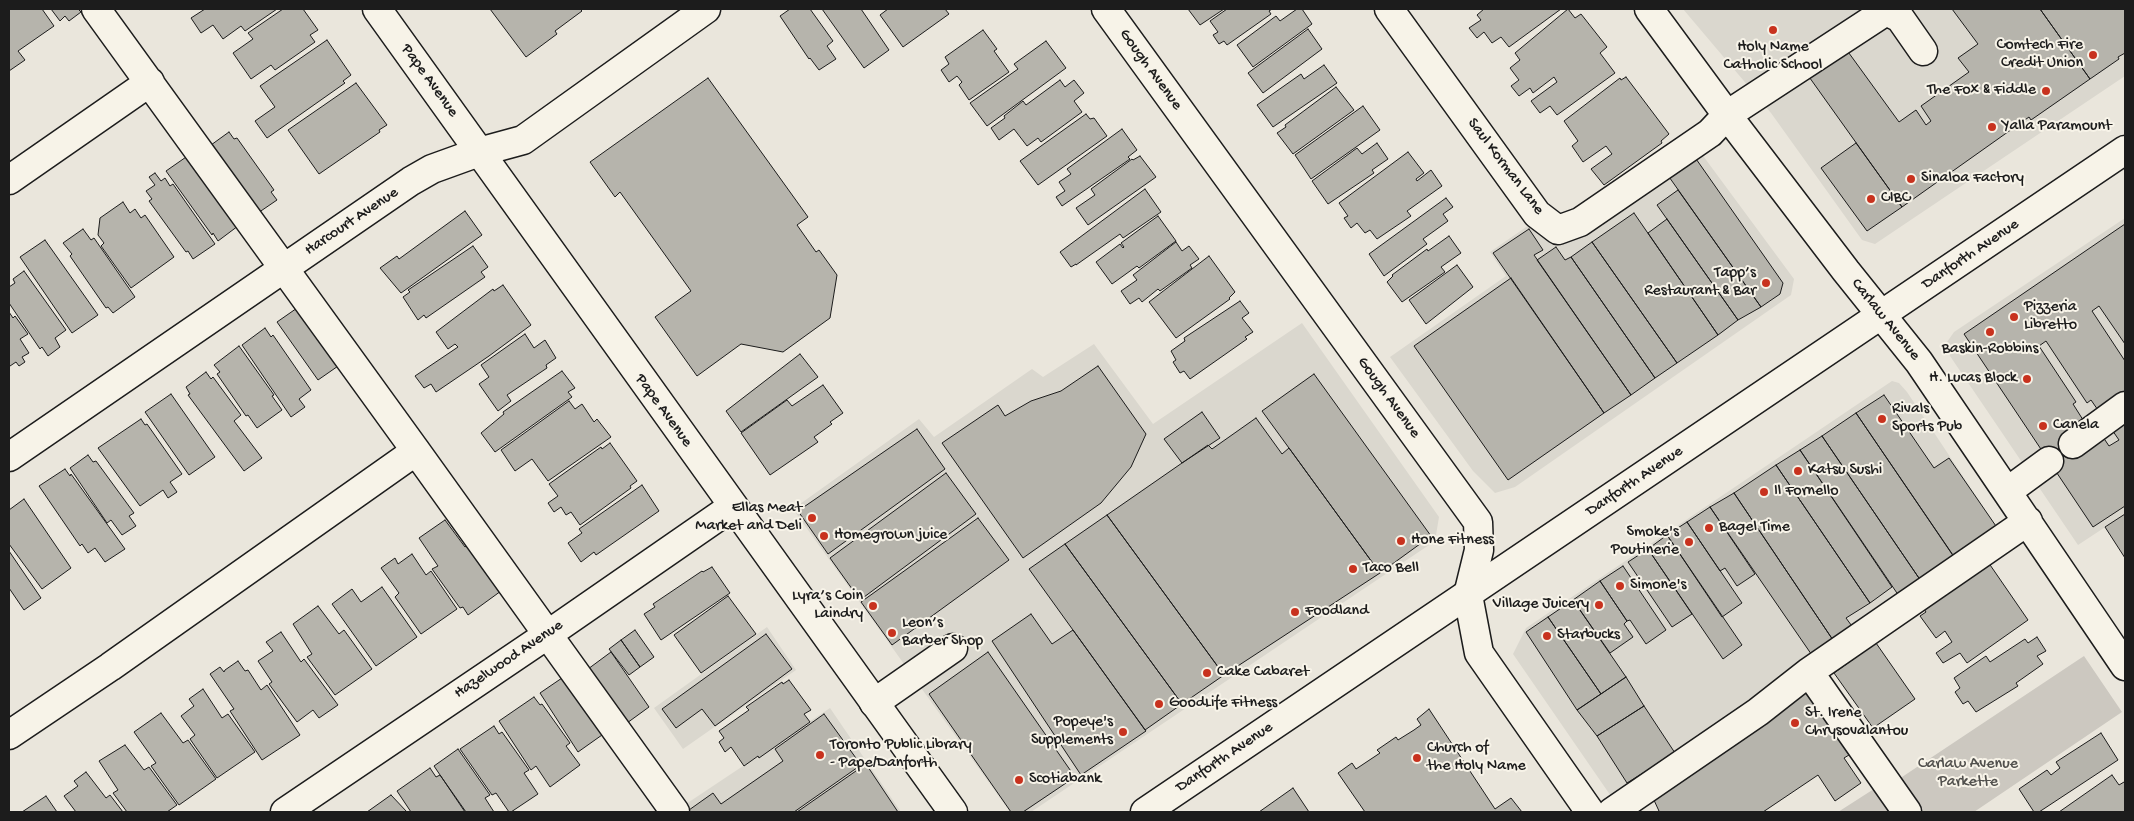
<!DOCTYPE html>
<meta charset="utf-8">
<style>
body{margin:0}
#map{position:relative;width:2134px;height:821px;overflow:hidden;background:#eae6dc;font-family:"Gochi Hand",sans-serif}
canvas{display:block}
.frame{position:absolute;inset:0;border:10px solid #1c1c1c;pointer-events:none}
</style>
<div id="map">
<canvas width="2134" height="821"></canvas>
<div class="frame"></div>
</div>
<script>
const ctx = document.querySelector('canvas').getContext('2d');
ctx.lineJoin = 'round';
function fill(path, color) { ctx.fillStyle = color; ctx.fill(path, 'evenodd'); }
const toPath = rows => new Path2D(rows.map(r => 'M' + r).join(''));
function strokePath(path, color, width, dash) { ctx.strokeStyle = color; ctx.lineWidth = width; ctx.lineCap = dash ? 'butt' : 'round'; ctx.setLineDash(dash || []); ctx.stroke(path); }
function write(font, color, halo, rows, align = 'center') {
  ctx.font = font + ' "Gochi Hand",sans-serif'; ctx.lineWidth = 4; ctx.setLineDash([]); ctx.textBaseline = 'middle'; ctx.strokeStyle = halo; ctx.fillStyle = color; for (const [text, x, y, turn = 0] of rows) {
    ctx.save(); ctx.translate(x, y); ctx.rotate((+turn || 0) * Math.PI / 180); ctx.textAlign = isNaN(turn) ? turn : align; if (halo) ctx.strokeText(text, 0, 0); ctx.fillText(text, 0, 0); ctx.restore();
  }
}
const built = toPath([
 [1683,9,2125,9,2125,76,1875,244,1862,240,1771,113],
 [1698,149,1794,279,1791,295,1515,487,1495,493,1473,471,1390,357,1506,276,1490,252,1532,223,1551,240],
 [2125,218,2125,514,2078,545,1950,356,1947,342,1954,332],
 [1302,323,1439,517,1435,541,1031,812,1010,812,793,509,919,419,934,437,1032,369,1043,377,1094,344,1153,424],
 [1892,381,1899,383,1907,392,1998,529,1615,802,1513,654,1526,628],
 [767,627,796,670,683,749,654,708],
 [830,708,901,812,674,812]
]);
const green = toPath([
 [2084,656,2122,712,1974,812,1838,812,1877,787,1896,781]
]);
const building = toPath([
 [9,9,42,9,54,26,18,51,25,60,9,71,9,9],
 [51,9,78,9,81,12,69,21,65,16,60,21,51,9],
 [205,9,277,9,245,31,241,26,223,39,213,25,201,33,191,18,205,9],
 [283,9,303,9,318,30,310,35,315,42,275,70,271,65,251,79,233,53,253,39,248,33,283,9],
 [490,9,580,9,582,11,555,31,557,34,526,57,490,9],
 [790,9,810,9,833,41,827,46,836,59,819,70,810,58,809,59,780,16,790,9],
 [822,9,861,9,889,50,864,68,822,9],
 [888,9,945,9,949,14,903,47,880,15,888,9],
 [1188,9,1224,9,1200,25,1188,9],
 [1227,9,1272,9,1269,11,1271,14,1227,45,1224,41,1219,44,1213,35,1218,32,1210,21,1227,9],
 [1297,9,1302,9,1312,24,1253,67,1237,45,1276,16,1280,21,1297,9],
 [1484,9,1561,9,1509,47,1501,37,1492,43,1484,32,1477,38,1469,28,1481,20,1477,15,1484,9],
 [1568,9,1575,18,1581,14,1607,47,1600,53,1615,73,1557,115,1550,106,1540,113,1531,101,1557,82,1554,77,1533,93,1530,88,1519,96,1511,86,1519,80,1510,68,1520,60,1515,53,1568,9],
 [1952,9,2040,9,2090,79,2031,120,2029,117,1902,207,1807,74,1846,49,1899,122,1916,110,1926,125,1931,121,1921,106,1969,72,1958,58,1978,44,1952,9],
 [2040,9,2125,9,2125,53,2118,57,2119,59,2090,79,2040,9],
 [1308,29,1322,49,1263,93,1248,73,1308,29],
 [983,30,997,49,994,51,1009,72,969,100,959,85,962,82,957,76,949,82,941,70,949,64,945,57,983,30],
 [327,40,351,75,343,81,345,83,267,138,255,121,275,107,260,86,327,40],
 [1046,41,1066,68,987,126,970,103,1018,69,1014,64,1046,41],
 [1324,65,1337,83,1273,127,1257,105,1301,74,1304,79,1324,65],
 [1626,77,1669,134,1661,141,1662,143,1604,185,1591,169,1612,154,1606,146,1583,162,1572,146,1578,141,1564,121,1620,78,1621,80,1626,77],
 [708,78,808,217,797,225,816,252,819,250,837,275,830,318,783,352,741,344,697,376,655,317,691,291,620,192,615,197,590,162,708,78],
 [1060,80,1065,87,1074,80,1084,93,1074,101,1082,112,1041,142,1038,138,1027,146,1014,129,999,140,991,128,1005,118,1004,116,1023,101,1026,105,1060,80],
 [356,83,387,125,379,130,380,132,319,174,288,130,356,83],
 [1336,87,1354,110,1293,154,1277,133,1286,127,1285,125,1336,87],
 [1363,106,1380,130,1311,179,1295,155,1363,106],
 [1086,114,1090,119,1094,118,1107,136,1038,185,1020,161,1086,114],
 [1122,129,1137,150,1128,157,1130,159,1062,206,1056,197,1065,191,1059,182,1071,174,1067,169,1122,129],
 [229,132,234,139,237,138,274,190,271,192,277,200,255,215,211,145,229,132],
 [1377,143,1388,159,1372,170,1374,173,1328,204,1312,181,1357,148,1362,154,1377,143],
 [1856,143,1902,207,1867,231,1821,168,1856,143],
 [1408,152,1424,173,1416,179,1417,181,1431,170,1442,186,1407,211,1411,216,1377,239,1370,230,1365,233,1357,223,1351,228,1344,218,1348,216,1339,203,1408,152],
 [189,155,238,226,218,241,213,233,212,235,166,171,189,155],
 [1140,156,1156,177,1088,225,1076,208,1095,195,1091,189,1132,159,1133,160,1140,156],
 [1694,156,1783,283,1780,294,1761,307,1667,174,1694,156],
 [155,173,161,181,165,178,170,186,173,184,215,244,193,259,188,251,186,252,149,201,152,199,146,191,155,185,149,177,155,173],
 [1145,189,1161,212,1123,238,1120,234,1076,265,1076,264,1071,267,1060,252,1145,189],
 [1678,190,1761,307,1738,320,1657,205,1678,190],
 [1446,198,1453,207,1443,214,1448,221,1423,239,1427,244,1384,276,1369,254,1446,198],
 [123,202,130,213,135,209,141,218,145,215,174,257,131,288,101,246,104,243,98,235,100,218,123,202],
 [465,211,482,235,401,293,380,268,397,256,399,259,465,211],
 [1634,213,1718,335,1677,363,1592,242,1634,213],
 [1158,216,1176,241,1139,268,1137,266,1112,284,1096,262,1120,244,1123,248,1124,247,1121,243,1158,216],
 [1667,219,1738,320,1718,335,1648,233,1667,219],
 [2125,224,2125,344,2099,306,2092,311,2125,361,2125,396,2100,413,2091,400,2087,403,2046,341,2039,346,2076,402,2073,404,2085,423,2099,431,2109,446,2119,440,2108,424,2125,412,2125,506,2093,527,1964,334,2125,224],
 [83,229,91,240,94,238,135,297,113,313,108,307,106,308,70,256,72,254,63,243,83,229],
 [1529,229,1543,250,1534,255,1631,395,1604,413,1493,253,1529,229],
 [1449,236,1461,253,1441,267,1445,272,1402,302,1387,282,1393,276,1392,275,1427,249,1428,251,1449,236],
 [45,240,98,315,72,333,20,257,45,240],
 [1176,242,1182,251,1189,246,1199,259,1190,265,1192,268,1160,291,1158,289,1142,302,1139,298,1130,304,1121,291,1137,280,1133,275,1176,242],
 [1592,242,1677,363,1655,378,1571,257,1592,242],
 [473,246,488,267,481,272,485,277,426,318,424,315,418,320,403,297,410,292,408,290,473,246],
 [1556,247,1565,260,1571,257,1655,378,1631,395,1537,260,1556,247],
 [1209,256,1235,292,1229,298,1230,299,1176,338,1149,302,1209,256],
 [1457,265,1473,287,1426,324,1409,300,1457,265],
 [24,271,66,330,55,338,60,347,48,356,42,347,40,349,9,303,9,287,15,283,13,279,24,271],
 [1511,278,1604,413,1508,480,1414,346,1511,278],
 [503,285,531,325,489,356,436,392,431,384,424,388,415,376,458,347,455,344,448,349,436,332,493,289,494,291,503,285],
 [1240,301,1249,313,1242,318,1253,332,1245,337,1247,339,1190,379,1184,371,1180,373,1173,362,1176,360,1171,351,1185,341,1184,338,1240,301],
 [300,306,341,364,318,380,277,322,300,306],
 [9,312,13,318,15,316,28,334,20,339,29,353,22,357,25,362,19,366,16,362,10,366,9,365,9,312],
 [265,328,271,337,273,335,311,390,299,399,305,407,291,417,242,345,265,328],
 [525,334,534,348,545,340,556,358,546,365,547,368,507,395,511,401,498,411,479,384,489,377,481,365,525,334],
 [239,346,274,395,272,396,282,410,257,428,248,415,246,416,217,374,220,372,214,365,239,346],
 [800,354,818,377,741,432,726,411,800,354],
 [1098,366,1146,434,1131,467,1101,503,1023,558,942,443,998,405,1005,416,1031,401,1061,391,1098,366],
 [562,371,575,388,568,392,572,397,495,452,481,433,504,414,503,412,562,371],
 [206,372,211,379,213,377,241,415,234,421,262,458,244,471,188,395,190,394,186,387,206,372],
 [1314,374,1431,536,1380,573,1262,411,1314,374],
 [823,385,843,413,830,422,832,424,814,437,818,442,770,475,741,433,787,400,792,406,823,385],
 [171,394,215,457,189,475,145,412,171,394],
 [1884,395,1934,468,1949,458,1998,529,1955,558,1856,413,1884,395],
 [569,401,575,409,582,404,594,422,597,419,611,437,548,481,532,459,515,471,501,450,569,401],
 [1202,412,1220,438,1182,463,1164,439,1202,412],
 [1856,413,1956,560,1923,584,1822,436,1856,413],
 [1256,418,1282,454,1289,448,1380,573,1224,675,1107,515,1208,445,1212,449,1256,418],
 [141,419,145,425,147,424,182,474,170,482,177,492,168,498,163,490,140,506,98,448,141,419],
 [917,429,945,469,828,554,798,511,917,429],
 [1822,436,1923,584,1901,599,1800,450,1822,436],
 [610,443,637,481,630,486,631,488,580,525,571,512,566,515,561,507,554,512,548,503,558,496,549,484,601,447,602,449,610,443],
 [1800,450,1892,587,1870,603,1776,465,1800,450],
 [88,455,93,462,96,461,134,513,129,516,136,526,122,535,111,520,107,523,70,468,88,455],
 [1776,465,1870,603,1846,618,1857,633,1837,646,1734,493,1776,465],
 [65,469,70,476,71,474,125,549,105,562,95,548,88,553,82,544,80,546,39,486,65,469],
 [946,473,976,514,860,600,830,558,946,473],
 [642,485,659,511,596,555,594,552,581,562,568,543,582,533,579,529,642,485],
 [1734,493,1837,646,1816,661,1710,507,1734,493],
 [24,499,71,568,42,589,9,544,9,510,24,499],
 [1710,507,1755,574,1737,586,1725,568,1720,571,1687,522,1710,507],
 [2125,514,2125,558,2105,527,2125,514],
 [1107,515,1224,675,1182,704,1065,544,1107,515],
 [978,518,1009,560,892,645,861,602,978,518],
 [445,520,465,547,470,543,501,591,468,615,463,607,460,608,432,569,438,566,419,538,445,520],
 [1687,522,1742,603,1722,617,1667,535,1687,522],
 [1667,535,1742,645,1723,659,1648,549,1667,535],
 [1065,544,1182,704,1145,730,1029,569,1065,544],
 [1648,549,1692,614,1672,627,1628,562,1648,549],
 [9,551,41,598,24,610,9,588,9,551],
 [412,554,426,575,431,571,457,609,421,634,395,597,399,593,381,568,395,558,398,564,412,554],
 [1986,559,2028,620,1967,663,1960,653,1943,663,1936,653,1952,642,1945,631,1936,638,1920,616,1926,612,1920,603,1986,559],
 [1623,566,1666,630,1646,644,1630,620,1627,621,1600,581,1623,566],
 [712,567,730,593,661,640,644,614,655,607,653,604,702,571,703,572,712,567],
 [1600,581,1627,621,1624,624,1633,637,1610,653,1573,600,1600,581],
 [382,587,417,637,376,666,332,604,352,589,361,602,382,587],
 [728,596,756,634,701,673,674,635,728,596],
 [1573,600,1626,677,1601,694,1548,617,1573,600],
 [318,606,339,634,344,630,372,669,335,695,307,657,312,654,293,624,318,606],
 [1031,614,1052,644,1073,630,1146,731,1081,775,992,641,1031,614],
 [1548,617,1601,694,1577,710,1526,632,1548,617],
 [635,630,654,657,640,667,621,640,635,630],
 [281,632,301,662,304,659,338,705,319,718,313,710,297,722,269,684,272,682,258,661,273,651,266,642,281,632],
 [766,634,792,669,715,726,702,709,676,728,662,709,766,634],
 [2037,637,2046,651,2037,656,2043,664,2016,683,2018,686,1976,712,1968,701,1963,704,1955,692,1960,688,1954,678,1986,656,1990,662,2025,639,2028,643,2037,637],
 [621,640,640,667,629,675,609,649,621,640],
 [1876,643,1915,699,1873,728,1834,673,1876,643],
 [611,652,649,707,627,723,588,669,611,652],
 [988,652,1075,777,1023,812,1011,812,929,694,988,652],
 [238,661,245,671,248,670,261,690,267,685,300,735,262,760,230,711,234,709,210,674,220,667,224,672,225,670,238,661],
 [1626,677,1644,706,1597,736,1577,710,1626,677],
 [562,678,568,686,569,685,602,735,578,752,540,693,562,678],
 [789,680,811,710,804,714,810,722,759,758,758,756,744,766,731,747,725,752,719,742,724,738,719,731,749,710,746,707,782,682,783,684,789,680],
 [203,689,222,718,228,714,255,752,217,778,190,739,195,735,181,716,194,706,189,699,203,689],
 [1808,691,1849,755,1844,758,1861,783,1835,801,1818,775,1763,812,1657,812,1659,811,1653,798,1808,691],
 [534,697,540,705,542,704,570,743,566,746,580,765,550,787,536,766,531,770,499,721,534,697],
 [1644,706,1675,753,1627,783,1597,736,1644,706],
 [1429,709,1495,809,1511,798,1522,812,1365,812,1338,773,1352,763,1356,769,1380,753,1377,750,1396,737,1398,740,1414,730,1421,725,1417,719,1429,709],
 [161,713,183,743,188,740,216,779,179,805,151,766,156,763,134,732,161,713],
 [824,714,861,765,794,812,690,812,689,810,713,793,721,804,783,761,775,749,824,714],
 [494,726,499,734,502,732,529,770,524,773,538,794,511,812,509,812,496,793,492,795,460,749,494,726],
 [2101,733,2118,760,2039,812,2034,812,2019,789,2047,770,2051,775,2060,768,2056,762,2101,733],
 [125,745,144,770,149,767,177,805,167,812,127,812,113,793,118,790,99,761,125,745],
 [458,749,490,795,485,798,494,812,465,812,434,766,458,749],
 [866,764,898,812,797,812,866,764],
 [430,768,436,777,440,775,466,812,411,812,397,791,430,768],
 [86,772,106,798,110,795,123,812,76,812,64,796,78,786,74,781,86,772],
 [2112,775,2119,785,2124,782,2125,783,2125,812,2059,812,2112,775],
 [1293,788,1309,812,1259,812,1293,788],
 [391,795,407,812,367,812,391,795],
 [46,796,57,812,22,812,46,796]
]);
const minor = toPath([
 [96,9,416,451,675,812],
 [1106,9,1478,522,1479,550,1468,595,1479,653,1590,812],
 [1389,9,1537,214,1558,230,1580,222,1710,133,1727,115,1886,11,1900,18,1923,51],
 [1649,9,1727,115,1846,271,1919,362,2125,666],
 [9,180,150,82],
 [2073,444,2125,406],
 [9,457,411,181,432,169,479,152,523,140,706,9],
 [2008,491,2049,461],
 [1809,672,1907,812],
 [874,703,953,648],
 [9,735,110,667,416,451],
 [285,812,547,635,732,507],
 [1612,812,1758,712,1809,672,2028,521]
]);
const major = toPath([
 [377,9,953,812],
 [1145,812,2125,150]
]);
const markers = [
 [1773,30,5,"#c8321e"],
 [2093,55,5,"#c8321e"],
 [2046,91,5,"#c8321e"],
 [1992,127,5,"#c8321e"],
 [1911,179,5,"#c8321e"],
 [1871,199,5,"#c8321e"],
 [1766,283,5,"#c8321e"],
 [2014,317,5,"#c8321e"],
 [1990,332,5,"#c8321e"],
 [2027,379,5,"#c8321e"],
 [1882,419,5,"#c8321e"],
 [2043,426,5,"#c8321e"],
 [1798,471,5,"#c8321e"],
 [1764,492,5,"#c8321e"],
 [812,518,5,"#c8321e"],
 [1709,528,5,"#c8321e"],
 [824,536,5,"#c8321e"],
 [1401,541,5,"#c8321e"],
 [1689,542,5,"#c8321e"],
 [1353,569,5,"#c8321e"],
 [1620,586,5,"#c8321e"],
 [1599,605,5,"#c8321e"],
 [873,606,5,"#c8321e"],
 [1295,612,5,"#c8321e"],
 [892,633,5,"#c8321e"],
 [1547,636,5,"#c8321e"],
 [1207,673,5,"#c8321e"],
 [1159,704,5,"#c8321e"],
 [1795,723,5,"#c8321e"],
 [1123,732,5,"#c8321e"],
 [820,755,5,"#c8321e"],
 [1417,758,5,"#c8321e"],
 [1019,780,5,"#c8321e"]
];
const poiNames = [
 ["Comtech Fire",2083,46,"right"],
 ["Credit Union",2083,64,"right"],
 ["Holy Name",1773,48,"center"],
 ["Catholic School",1773,66,"center"],
 ["The Fox & Fiddle",2036,91,"right"],
 ["Yalla Paramount",2002,127],
 ["Sinaloa Factory",1921,179],
 ["CIBC",1881,199],
 ["Tapp’s",1756,274,"right"],
 ["Restaurant & Bar",1756,292,"right"],
 ["Pizzeria",2024,308],
 ["Libretto",2024,326],
 ["Baskin-Robbins",1990,350,"center"],
 ["H. Lucas Block",2017,379,"right"],
 ["Rivals",1892,410],
 ["Sports Pub",1892,428],
 ["Canela",2053,426],
 ["Katsu Sushi",1808,471],
 ["Il Fornello",1774,492],
 ["Ellas Meat",802,509,"right"],
 ["Market and Deli",802,527,"right"],
 ["Bagel Time",1719,528],
 ["Smoke's",1679,533,"right"],
 ["Poutinerie",1679,551,"right"],
 ["Homegrown juice",834,536],
 ["Hone Fitness",1411,541],
 ["Taco Bell",1363,569],
 ["Simone's",1630,586],
 ["Lyra’s Coin",863,597,"right"],
 ["Laindry",863,615,"right"],
 ["Village Juicery",1589,605,"right"],
 ["Foodland",1305,612],
 ["Leon’s",902,624],
 ["Barber Shop",902,642],
 ["Starbucks",1557,636],
 ["Cake Cabaret",1217,673],
 ["GoodLife Fitness",1169,704],
 ["St. Irene",1805,714],
 ["Chrysovalantou",1805,732],
 ["Popeye's",1113,723,"right"],
 ["Supplements",1113,741,"right"],
 ["Toronto Public Library",830,746],
 ["- Pape/Danforth",830,764],
 ["Church of",1427,749],
 ["the Holy Name",1427,767],
 ["Scotiabank",1029,780]
];
const streetNames = [
 ["Gough Avenue",1150,70,54],
 ["Pape Avenue",429,81,54],
 ["Saul Korman Lane",1505,167,53],
 ["Harcourt Avenue",352,222,-34],
 ["Danforth Avenue",1971,255,-34],
 ["Carlaw Avenue",1885,320,51],
 ["Gough Avenue",1388,398,54],
 ["Pape Avenue",663,411,54],
 ["Danforth Avenue",1635,482,-34],
 ["Hazelwood Avenue",509,660,-34],
 ["Danforth Avenue",1225,758,-34]
];
const parkNames = [
 ["Carlaw Avenue",1968,765],
 ["Parkette",1968,783]
];
fill(built, '#dad7ce');
fill(green, '#ccc8c0');
fill(building, '#b6b4ac');
strokePath(building, '#1c1c1c', 1);
strokePath(minor, '#1c1c1c', 31);
strokePath(major, '#1c1c1c', 31);
strokePath(minor, '#f7f3e8', 28);
strokePath(major, '#f7f3e8', 28);
for (const [x, y, r, color] of markers) { const dot = new Path2D(); dot.arc(x, y, r, 0, 2 * Math.PI); ctx.fillStyle = color; ctx.fill(dot); strokePath(dot, '#f7f3e8', 2); }
write('16px', '#1c1c1c', '#f7f3e8', poiNames, 'left');
write('16px', '#1c1c1c', '#f7f3e8', streetNames);
write('16px', '#51504d', '#f7f3e8', parkNames);
</script>
